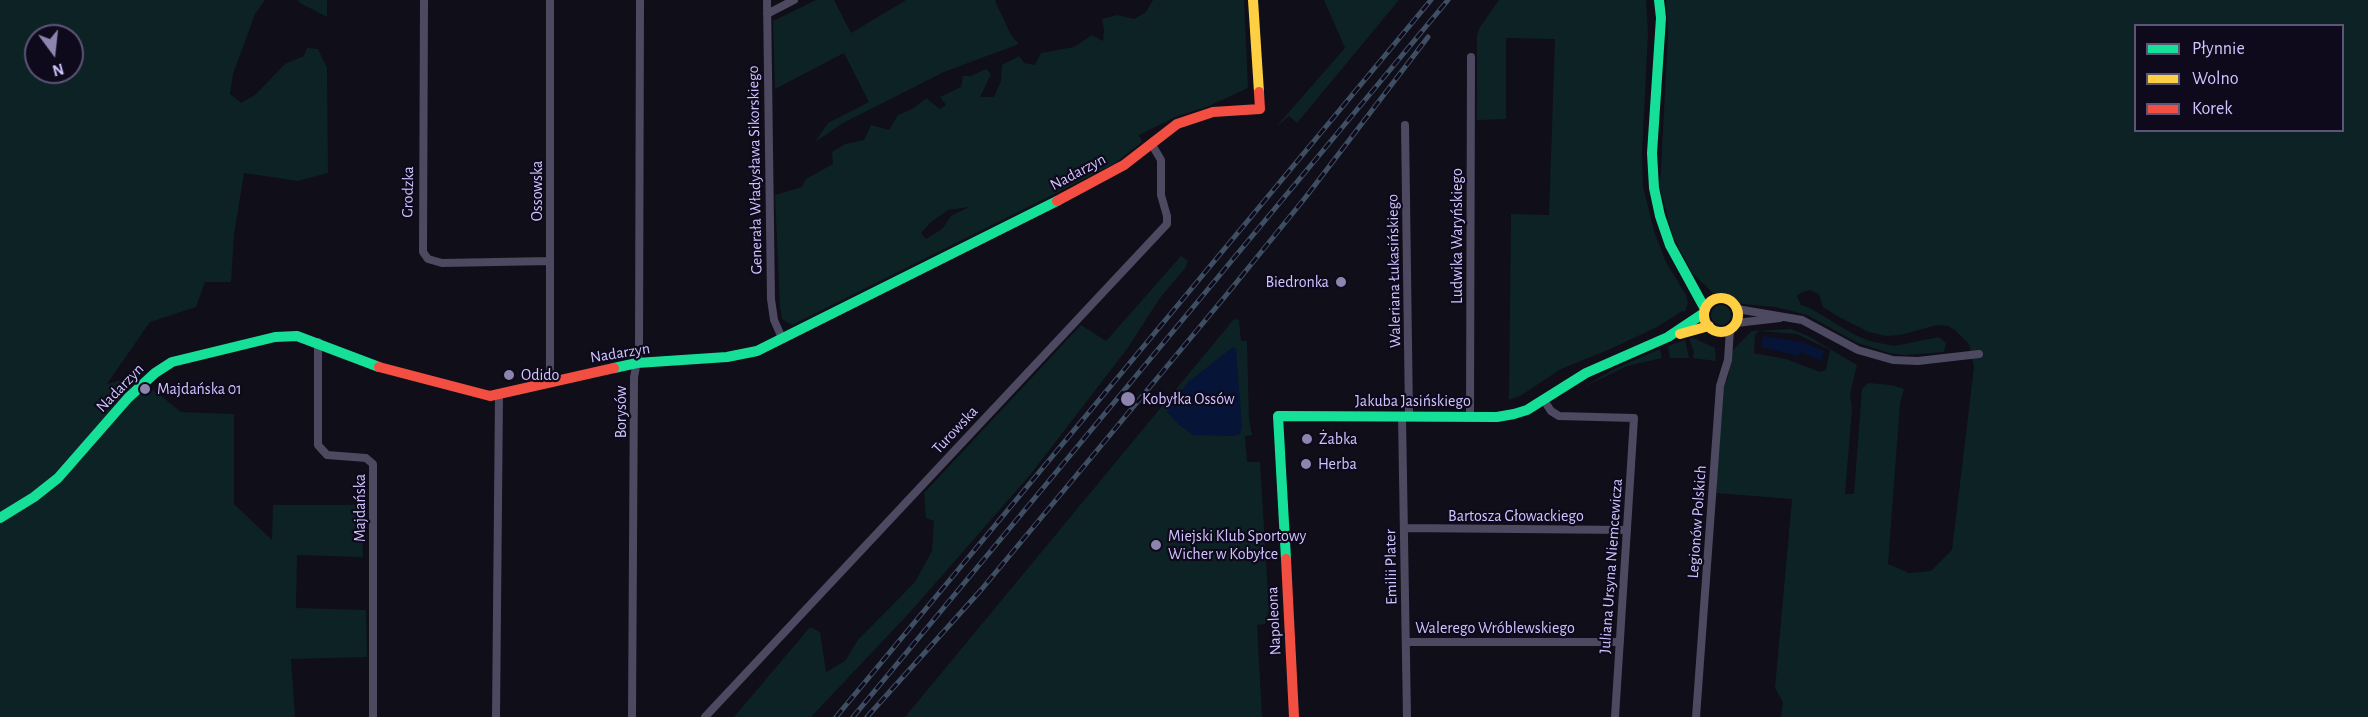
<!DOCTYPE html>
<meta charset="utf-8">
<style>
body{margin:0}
#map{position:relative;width:2368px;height:717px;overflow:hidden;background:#100e18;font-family:"Alegreya Sans",sans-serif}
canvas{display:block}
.legend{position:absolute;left:2134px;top:24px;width:210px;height:108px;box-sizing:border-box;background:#0e0a1c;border:2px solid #5c5577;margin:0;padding:8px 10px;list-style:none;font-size:18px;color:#d0c5ff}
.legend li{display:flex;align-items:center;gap:12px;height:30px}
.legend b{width:30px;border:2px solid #5c5577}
.north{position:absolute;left:24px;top:24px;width:60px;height:60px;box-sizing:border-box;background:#0e0a1c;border:2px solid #5c5577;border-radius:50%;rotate:165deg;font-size:16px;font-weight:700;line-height:24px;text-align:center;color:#d0c5ff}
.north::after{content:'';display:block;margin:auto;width:21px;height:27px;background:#8d85ae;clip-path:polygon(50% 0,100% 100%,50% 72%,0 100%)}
</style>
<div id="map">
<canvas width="2368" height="717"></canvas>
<ul class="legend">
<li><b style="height:8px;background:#16e098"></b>Płynnie</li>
<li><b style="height:8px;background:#ffcf43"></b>Wolno</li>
<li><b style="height:8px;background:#f24e42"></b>Korek</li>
</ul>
<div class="north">N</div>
</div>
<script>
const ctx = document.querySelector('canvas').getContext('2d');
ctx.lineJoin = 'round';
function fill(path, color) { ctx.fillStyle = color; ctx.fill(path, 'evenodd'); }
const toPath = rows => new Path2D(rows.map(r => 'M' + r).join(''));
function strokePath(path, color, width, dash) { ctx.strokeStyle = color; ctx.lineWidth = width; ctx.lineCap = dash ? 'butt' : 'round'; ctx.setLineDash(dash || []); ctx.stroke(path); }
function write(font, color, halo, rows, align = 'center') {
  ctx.font = font + ' "Alegreya Sans",sans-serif'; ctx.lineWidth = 4.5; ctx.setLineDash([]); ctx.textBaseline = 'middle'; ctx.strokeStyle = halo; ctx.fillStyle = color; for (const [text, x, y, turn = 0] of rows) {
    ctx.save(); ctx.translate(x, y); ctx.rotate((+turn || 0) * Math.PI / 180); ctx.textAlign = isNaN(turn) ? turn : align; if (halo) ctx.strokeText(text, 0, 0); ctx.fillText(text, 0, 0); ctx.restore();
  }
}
const green = toPath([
 [0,0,265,0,255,14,233,74,230,94,241,103,255,95,285,64,304,56,307,48,318,49,327,68,328,173,298,181,244,173,234,235,231,282,205,282,196,307,150,322,107,384,133,377,160,395,181,412,234,414,234,504,272,540,273,505,361,505,363,557,297,555,296,608,366,610,367,657,291,659,295,717,0,717],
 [36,36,72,36,72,72,36,72],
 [298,0,327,0,327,17,300,3],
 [816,0,834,0,851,33,906,0,996,0,995,1,1011,35,1019,44,944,72,843,123,815,142,828,123,869,102,844,53,775,89,773,21],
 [1153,0,1244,0,1248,88,1209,106,1175,117,1139,135,1142,142,1114,164,792,325,782,319,780,306,775,195,802,187,806,179,833,164,832,152,845,144,864,140,871,125,889,130,898,115,914,108,926,98,940,109,946,105,940,97,961,87,963,76,971,76,986,69,991,74,980,97,994,97,1001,81,1002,65,1019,56,1024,63,1035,65,1041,53,1074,47,1092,35,1103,41,1104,30,1102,19,1117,15,1134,19,1146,12],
 [969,207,951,216,942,229,926,239,921,233,931,222,948,210],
 [1324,0,1399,0,1297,123,1289,116,1275,128,1345,48],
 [1499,0,1646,0,1648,33,1642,153,1643,186,1654,231,1666,262,1686,295,1688,303,1685,312,1682,311,1657,327,1608,350,1561,369,1520,396,1509,400,1511,214,1549,215,1555,39,1506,38,1506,119,1477,120,1477,35,1480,27],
 [1666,0,2368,0,2368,717,1781,717,1783,702,1775,688,1792,499,1716,493,1723,389,1728,377,1732,351,1752,331,1791,329,1808,336,1857,365,1850,394,1852,409,1845,494,1854,494,1862,389,1868,383,1891,385,1904,389,1900,403,1888,564,1909,573,1931,571,1952,550,1974,367,1969,344,1955,330,1948,326,1937,325,1900,335,1886,336,1869,332,1837,316,1823,307,1819,294,1810,290,1802,292,1797,296,1801,305,1810,308,1855,335,1870,341,1894,346,1939,337,1946,343,1944,352,1905,355,1889,353,1858,343,1807,315,1776,307,1742,304,1731,296,1713,293,1693,274,1673,237,1660,188,1668,34],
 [2136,26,2342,26,2342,130,2136,130],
 [1759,331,1797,334,1830,350,1826,370,1820,372,1786,359,1754,353,1755,335],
 [1181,256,1188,261,1185,268,1160,298,1127,349,1030,475,912,610,811,717,734,717,810,627,820,632,826,672,845,661,858,640,915,582,932,551,934,521,926,518,924,493,1081,325,1106,341],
 '1711 315a10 10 0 1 1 20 0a10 10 0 1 1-20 0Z',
 [1234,319,1239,320,1241,341,1247,341,1249,420,1252,435,1245,436,1247,462,1260,462,1269,610,1265,624,1257,625,1262,717,905,717],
 [1694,338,1715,348,1716,361,1693,358,1694,351,1689,339],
 [1685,340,1689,358,1670,358,1668,346],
 [1660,349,1662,358,1627,366,1582,388,1614,369]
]);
const water = toPath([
 [1763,336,1802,342,1824,351,1821,361,1801,352,1798,356,1761,347],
 [1233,347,1236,349,1242,426,1240,434,1235,436,1193,435,1179,425,1167,412,1188,382]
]);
const street = toPath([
 [424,0,423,252,428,259,442,263,550,261],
 [550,0,550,381],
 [767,0,771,299,774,320,782,338],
 [767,14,794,0],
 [1405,125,1409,416],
 [1737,309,1802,320,1858,350,1893,360,1918,361,1979,354],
 [1736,323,1780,318],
 [318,342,318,445,327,455,366,458,373,464,373,717],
 [1543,399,1551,411,1559,416,1634,418,1615,717],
 [1402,416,1407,717],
 [1470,416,1471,57],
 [1404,528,1627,530],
 [1406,642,1620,642],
 [496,717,499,395],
 [632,717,634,377,639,351,640,0],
 [705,717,1167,224,1167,216,1161,195,1161,160,1151,143],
 [1696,717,1720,386,1728,360,1730,329]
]);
const fast = toPath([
 [1659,0,1661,18,1652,153,1654,188,1660,216,1670,245,1705,309],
 [614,368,637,363,727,357,757,351,1057,201],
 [0,518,34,497,58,478,128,398,155,373,172,362,275,337,297,336,379,367],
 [1286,559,1278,416,1497,417,1514,414,1527,410,1586,373,1668,337,1704,313]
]);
const slow = toPath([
 [1253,0,1259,92],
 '1704 315a17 17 0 1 1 34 0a17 17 0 1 1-34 0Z',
 [1680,334,1709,326]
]);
const jam = toPath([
 [1057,201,1124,165,1177,124,1213,112,1260,109,1259,92],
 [379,367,490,396,614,368],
 [1286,559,1294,717]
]);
const rail = toPath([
 [836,717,1431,0],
 [853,717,1448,0],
 [867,717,981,590,1223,299,1305,198,1428,37]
]);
const markers = [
 [1341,282,6,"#8d85ae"],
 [509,375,6,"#8d85ae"],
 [145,389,6,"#8d85ae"],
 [1128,399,8,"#8d85ae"],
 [1307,439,6,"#8d85ae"],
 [1306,464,6,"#8d85ae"],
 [1156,545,6,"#8d85ae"]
];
const streetNames = [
 ["Generała Władysława Sikorskiego",755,170,-91],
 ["Nadarzyn",1078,172,-28],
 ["Ossowska",537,191,-90],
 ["Grodzka",408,192,-89],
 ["Ludwika Waryńskiego",1457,236,-90],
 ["Waleriana Łukasińskiego",1394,271,-91],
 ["Nadarzyn",620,353,-9],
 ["Nadarzyn",120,388,-46],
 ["Jakuba Jasińskiego",1413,401],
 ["Borysów",621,412,-90],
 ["Turowska",955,430,-47],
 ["Majdańska",360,508,-90],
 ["Bartosza Głowackiego",1516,516],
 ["Legionów Polskich",1697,522,-86],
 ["Juliana Ursyna Niemcewicza",1611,566,-86],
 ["Emilii Plater",1391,567,-91],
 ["Napoleona",1274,621,-93],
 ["Walerego Wróblewskiego",1495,628]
];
const poiNames = [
 ["Biedronka",1329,282,"right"],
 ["Odido",521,375],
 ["Majdańska 01",157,389],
 ["Kobyłka Ossów",1142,399],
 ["Żabka",1319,439],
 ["Herba",1318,464],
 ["Miejski Klub Sportowy",1168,536],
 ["Wicher w Kobyłce",1168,554]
];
fill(green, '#0d2224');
fill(water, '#061437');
strokePath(street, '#4c4961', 8);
strokePath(fast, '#16e098', 10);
strokePath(slow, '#ffcf43', 10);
strokePath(jam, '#f24e42', 10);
strokePath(rail, '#3e4f63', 5);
strokePath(rail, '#0e0a1c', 3, [9]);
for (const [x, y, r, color] of markers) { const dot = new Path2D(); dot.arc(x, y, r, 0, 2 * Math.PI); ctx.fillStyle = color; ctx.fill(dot); strokePath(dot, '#0e0a1c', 2); }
write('16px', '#d0c5ff', '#0e0a1c', streetNames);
write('16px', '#d0c5ff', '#0e0a1c', poiNames, 'left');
</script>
